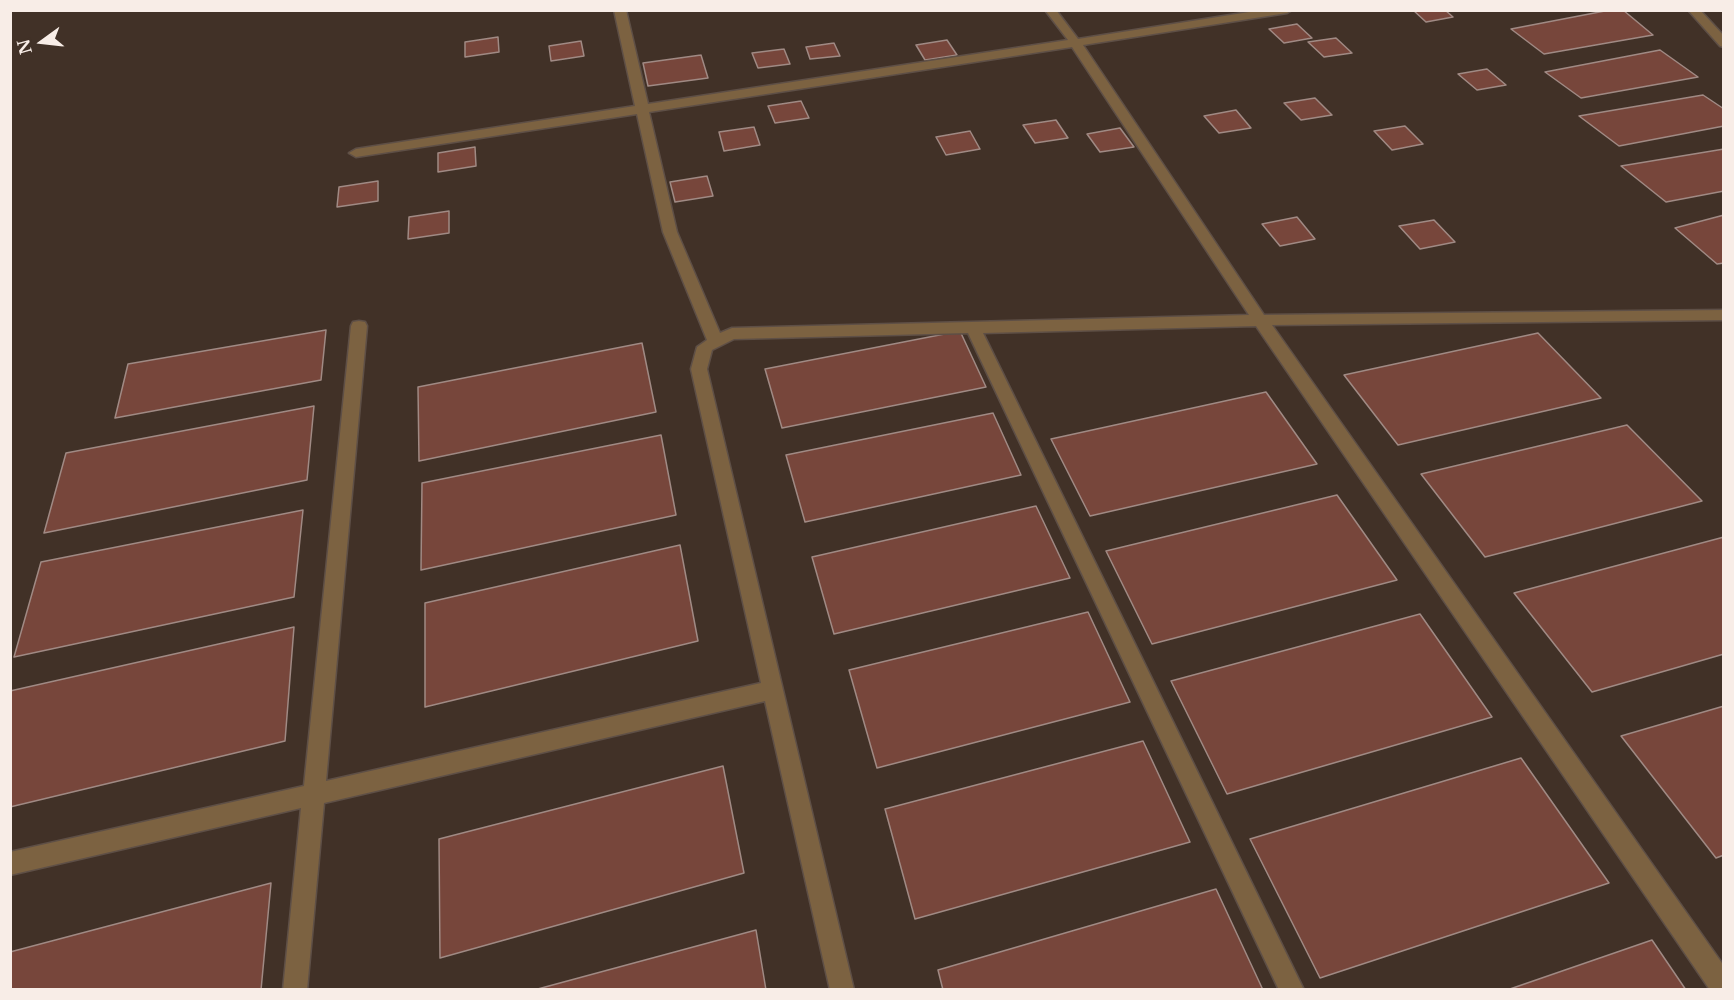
<!DOCTYPE html>
<style>
body{margin:0}
#map{position:relative;width:1734px;height:1000px;overflow:hidden;background:#413127;font-family:"Libre Baskerville",serif}
canvas{display:block}
.frame{position:absolute;inset:0;border:12px solid #f8ede7;pointer-events:none}
.north{position:absolute;left:12px;top:12px;width:60px;height:60px;-webkit-text-stroke:4px #413127;paint-order:stroke;rotate:255deg;font-size:16px;font-weight:700;line-height:24px;text-align:center;color:#f8ede7}
.north::after{content:'';display:block;margin:auto;width:21px;height:27px;background:#f8ede7;clip-path:polygon(50% 0,100% 100%,50% 72%,0 100%)}
</style>
<div id="map">
<canvas width="1734" height="1000"></canvas>
<div class="frame"></div>
<div class="north">N</div>
</div>
<script>
const ctx = document.querySelector('canvas').getContext('2d');
ctx.lineJoin = 'round';
function fill(path, color) { ctx.fillStyle = color; ctx.fill(path, 'evenodd'); }
const toPath = rows => new Path2D(rows.map(r => 'M' + r).join(''));
function strokePath(path, color, width, dash) { ctx.strokeStyle = color; ctx.lineWidth = width; ctx.lineCap = dash ? 'butt' : 'round'; ctx.setLineDash(dash || []); ctx.stroke(path); }
const building = toPath([
 [1413,10,1445,10,1453,17,1426,22,1413,10],
 [1610,10,1623,10,1653,35,1544,54,1511,29,1610,10],
 [1297,24,1312,38,1284,43,1269,29,1297,24],
 [498,37,499,52,465,57,465,42,498,37],
 [1336,38,1352,53,1324,57,1308,42,1336,38],
 [947,40,957,55,925,60,916,45,947,40],
 [581,41,584,56,551,61,549,46,581,41],
 [834,43,840,56,810,59,806,47,834,43],
 [784,49,790,64,758,68,752,53,784,49],
 [1660,50,1698,77,1581,98,1545,72,1660,50],
 [701,55,708,78,648,86,643,63,701,55],
 [1487,69,1506,85,1477,90,1458,74,1487,69],
 [1703,95,1724,109,1724,126,1619,146,1579,116,1703,95],
 [1315,98,1332,115,1301,120,1284,103,1315,98],
 [801,101,809,118,775,123,768,106,801,101],
 [1236,110,1251,128,1219,133,1204,116,1236,110],
 [1056,120,1068,138,1035,143,1023,125,1056,120],
 [1405,126,1423,144,1392,150,1374,131,1405,126],
 [754,127,760,145,724,151,719,132,754,127],
 [1120,128,1134,147,1100,152,1087,134,1120,128],
 [970,131,980,149,946,155,936,137,970,131],
 [475,147,476,166,438,172,438,153,475,147],
 [1724,149,1724,191,1666,202,1621,166,1724,149],
 [707,176,713,196,675,202,670,182,707,176],
 [378,181,378,201,337,207,339,187,378,181],
 [449,211,449,233,408,239,409,217,449,211],
 [1724,215,1724,263,1717,264,1675,228,1724,215],
 [1297,217,1315,239,1280,246,1262,224,1297,217],
 [1434,220,1455,242,1420,249,1399,226,1434,220],
 [326,330,321,380,115,418,128,364,326,330],
 [960,331,986,387,782,428,765,369,960,331],
 [1538,333,1601,398,1398,445,1344,375,1538,333],
 [642,343,656,412,419,461,418,387,642,343],
 [1266,392,1317,464,1090,516,1051,439,1266,392],
 [314,406,307,480,44,533,66,453,314,406],
 [993,413,1021,475,805,522,786,455,993,413],
 [1627,425,1702,501,1485,557,1421,474,1627,425],
 [661,435,676,515,421,570,422,483,661,435],
 [1337,495,1397,580,1152,644,1106,551,1337,495],
 [1036,506,1070,578,834,634,812,557,1036,506],
 [303,510,294,597,14,657,41,562,303,510],
 [1724,537,1724,654,1592,692,1514,593,1724,537],
 [680,545,698,641,425,707,425,603,680,545],
 [1088,612,1130,702,877,768,849,670,1088,612],
 [1420,614,1492,717,1227,794,1171,681,1420,614],
 [294,627,285,741,10,807,10,691,294,627],
 [1724,706,1724,855,1716,858,1621,736,1724,706],
 [1143,741,1190,842,915,919,885,809,1143,741],
 [1521,758,1609,883,1320,978,1250,839,1521,758],
 [723,766,744,873,440,958,439,839,723,766],
 [271,883,261,990,10,990,10,952,271,883],
 [1216,889,1263,990,943,990,938,970,1216,889],
 [756,930,766,990,534,990,756,930],
 [1652,940,1686,990,1507,990,1652,940]
]);
const minor = toPath([
 [614,10,626,10,648,104,1068,40,1045,10,1056,10,1078,39,1262,10,1292,10,1287,13,1083,45,1264,315,1724,310,1724,320,1272,325,1724,966,1724,990,1710,990,1256,326,983,333,1304,990,1279,990,968,333,734,339,712,350,707,369,854,990,830,990,765,701,324,803,307,990,283,990,301,808,10,875,10,852,304,786,351,326,353,322,359,321,365,322,367,326,326,781,761,683,691,369,697,347,707,340,663,232,637,114,356,157,349,153,356,149,635,106,614,10],
 [1072,47,1249,315,732,328,720,333,677,232,649,112,1072,47],
 [1688,10,1700,10,1724,36,1724,47,1720,46,1688,10]
]);
fill(building, '#77463b');
strokePath(building, '#a08a84', 1.5);
strokePath(minor, '#5e4f46', 3);
fill(minor, '#7c6241');
</script>
